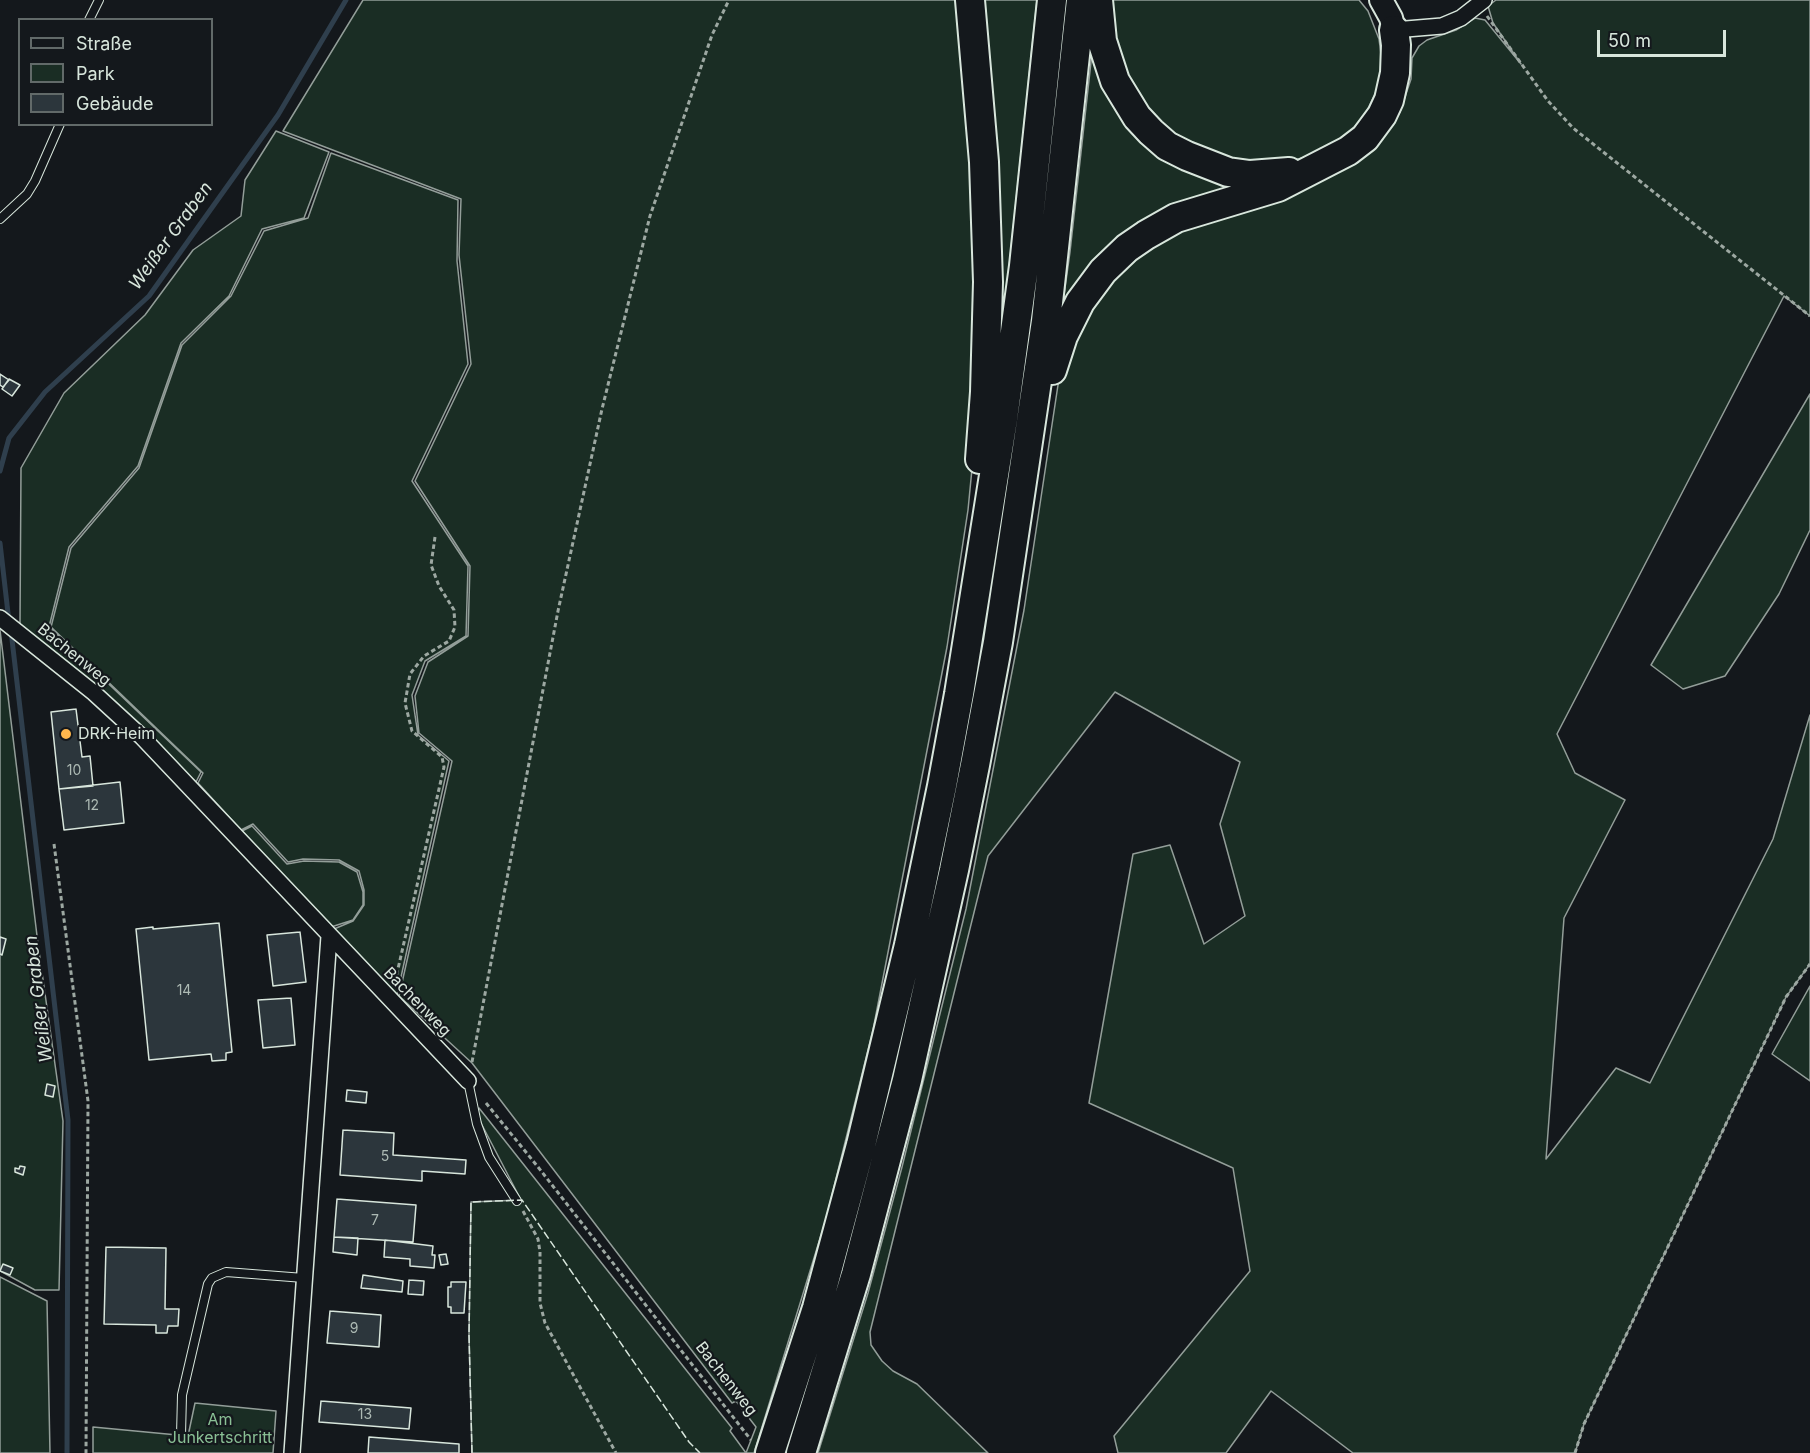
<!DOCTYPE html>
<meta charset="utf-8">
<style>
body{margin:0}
#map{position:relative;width:1810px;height:1453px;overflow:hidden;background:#14181c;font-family:Inter,sans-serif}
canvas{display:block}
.legend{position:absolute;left:18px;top:18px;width:195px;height:108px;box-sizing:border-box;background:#14181c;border:2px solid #626a69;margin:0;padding:8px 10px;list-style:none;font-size:18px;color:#d8e6dc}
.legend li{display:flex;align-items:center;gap:12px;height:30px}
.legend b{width:30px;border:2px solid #626a69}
.scale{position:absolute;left:1597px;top:30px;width:129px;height:27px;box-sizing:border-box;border:3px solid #d8e6dc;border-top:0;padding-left:8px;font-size:18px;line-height:21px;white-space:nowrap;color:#d8e6dc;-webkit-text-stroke:4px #14181c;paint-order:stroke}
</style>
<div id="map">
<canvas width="1810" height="1453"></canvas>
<ul class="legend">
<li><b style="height:8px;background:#14181c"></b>Straße</li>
<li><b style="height:16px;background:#1a2d24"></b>Park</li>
<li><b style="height:16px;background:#2c363c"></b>Gebäude</li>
</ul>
<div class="scale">50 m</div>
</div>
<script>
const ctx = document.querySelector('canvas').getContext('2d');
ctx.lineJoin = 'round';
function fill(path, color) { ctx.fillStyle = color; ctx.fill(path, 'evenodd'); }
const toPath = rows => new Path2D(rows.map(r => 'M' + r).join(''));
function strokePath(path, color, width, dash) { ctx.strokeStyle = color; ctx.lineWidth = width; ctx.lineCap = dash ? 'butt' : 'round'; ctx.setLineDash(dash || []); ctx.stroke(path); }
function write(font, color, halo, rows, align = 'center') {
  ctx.font = font + ' Inter,sans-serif'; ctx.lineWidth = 4.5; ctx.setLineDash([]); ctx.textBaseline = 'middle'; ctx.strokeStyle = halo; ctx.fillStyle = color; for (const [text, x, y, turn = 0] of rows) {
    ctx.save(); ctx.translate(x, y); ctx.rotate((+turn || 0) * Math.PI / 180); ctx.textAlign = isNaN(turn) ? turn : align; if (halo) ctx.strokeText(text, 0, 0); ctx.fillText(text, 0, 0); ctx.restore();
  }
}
const green = toPath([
 [363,0,964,0,972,92,977,417,968,510,947,647,873,1030,826,1219,754,1453,472,1453,469,1335,471,1202,521,1200,482,1125,478,1115,479,1108,732,1428,730,1431,746,1453,756,1427,736,1401,732,1403,472,1063,399,996,452,761,419,733,415,696,428,662,468,636,470,566,415,481,471,364,459,255,461,199,283,131,363,0],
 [978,0,1037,0,1009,268,995,373,978,0],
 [1105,0,1359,0,1368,11,1379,39,1382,62,1379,85,1366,113,1351,131,1341,141,1326,149,1302,158,1277,165,1254,166,1183,146,1126,86,1105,0],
 [1496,0,1810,0,1810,316,1784,296,1557,734,1575,773,1625,800,1564,918,1546,1159,1616,1068,1650,1083,1773,839,1810,715,1810,964,1786,997,1584,1424,1575,1453,1353,1453,1271,1391,1226,1453,1118,1453,1114,1436,1250,1271,1233,1168,1089,1103,1133,854,1170,845,1204,944,1245,916,1220,824,1240,762,1115,692,988,856,870,1332,871,1345,882,1361,893,1371,917,1384,988,1453,818,1453,868,1293,902,1167,966,909,1024,610,1058,385,1061,368,1080,317,1146,242,1318,181,1355,164,1384,137,1400,112,1411,79,1412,58,1419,46,1427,40,1456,30,1475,18,1485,20,1521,64,1493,23,1488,6,1496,0],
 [1094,35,1123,111,1251,183,1201,203,1061,317,1070,252,1094,35],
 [276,131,329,152,304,218,262,229,229,296,181,343,138,466,69,547,49,627,201,772,196,782,20,624,21,468,64,393,145,315,193,250,241,216,245,180,276,131],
 [331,153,458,200,457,261,468,364,412,481,468,566,466,636,425,661,412,695,418,735,449,761,397,995,334,929,353,921,364,905,364,890,359,871,339,860,303,859,288,862,253,824,241,830,198,783,203,773,51,627,71,548,139,468,182,345,231,296,264,231,308,218,331,153],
 [1810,394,1810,530,1779,594,1725,676,1683,689,1651,665,1810,394],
 [0,630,38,944,63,1121,59,1290,35,1290,0,1271,0,630],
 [252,826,287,864,304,861,339,862,357,872,363,892,363,905,353,920,331,927,242,831,252,826],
 [1810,986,1810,1081,1772,1054,1810,986],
 [0,1277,47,1301,50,1453,0,1453,0,1277],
 [195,1403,276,1411,273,1453,93,1453,93,1427,188,1436,195,1403]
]);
const stream = toPath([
 [0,471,9,438,45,392,149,296,278,115,346,0],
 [0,543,9,622],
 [11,631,68,1120,67,1453]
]);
const building = toPath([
 [0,374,9,380,3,387,0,385,0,374],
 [9,379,20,385,12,396,2,389,9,379],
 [76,709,82,757,90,756,93,786,59,789,51,712,76,709],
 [120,782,124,823,64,830,59,789,120,782],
 [219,923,232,1052,226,1053,226,1060,212,1061,211,1054,149,1060,136,929,153,927,153,929,219,923],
 [300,932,306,982,273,986,267,935,300,932],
 [0,937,6,939,2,955,0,954,0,937],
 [291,998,295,1045,263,1048,258,1000,291,998],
 [47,1084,55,1086,53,1097,45,1095,47,1084],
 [347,1090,367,1092,366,1103,346,1101,347,1090],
 [343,1130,394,1133,393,1155,466,1160,465,1174,422,1171,422,1181,340,1175,343,1130],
 [20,1166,25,1167,23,1175,15,1172,15,1168,19,1169,20,1166],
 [337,1199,416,1205,413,1242,334,1237,337,1199],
 [334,1237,358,1238,357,1255,333,1252,334,1237],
 [385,1240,433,1246,432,1255,435,1255,434,1268,410,1266,410,1259,384,1257,385,1240],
 [106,1247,166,1248,165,1309,179,1309,178,1326,168,1326,167,1333,156,1333,156,1325,104,1324,106,1247],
 [446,1254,448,1264,441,1265,439,1255,446,1254],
 [3,1264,13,1268,10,1275,0,1271,3,1264],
 [363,1275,403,1281,402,1292,361,1288,363,1275],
 [409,1280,424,1281,423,1295,408,1294,409,1280],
 [451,1282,466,1282,464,1313,451,1313,451,1307,448,1307,448,1287,451,1287,451,1282],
 [330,1311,381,1315,379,1347,327,1343,330,1311],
 [321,1401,411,1408,409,1429,319,1422,321,1401],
 [369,1437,459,1444,459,1453,368,1453,369,1437]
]);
const path = toPath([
 [1487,16,1548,101,1573,128,1810,316],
 [54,844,88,1101,86,1453],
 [395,982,444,767,442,757,412,731,405,703,410,674,424,656,449,641,455,627,454,610,439,586,431,565,435,537],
 [472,1062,558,611,602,409,650,216,712,35,729,0],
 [486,1103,538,1167,751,1440],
 [523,1211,538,1239,540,1252,540,1303,545,1323,616,1453],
 [1575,1453,1584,1424,1786,997,1810,964]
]);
const lane = toPath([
 [89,20,99,0],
 [0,219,27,194,35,181,60,124],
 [468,1081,477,1124,489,1157,517,1201],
 [181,1435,182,1395,208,1284,212,1278,226,1272,304,1278]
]);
const street = toPath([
 [1394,30,1442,26,1461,18,1484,0],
 [0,618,94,693,142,737,468,1081],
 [292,1453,329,936]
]);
const secondary = toPath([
 [1381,0,1391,18,1394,30]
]);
const highway = toPath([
 [970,0,984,162,988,282,985,392,980,459],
 [1098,0,1102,41,1115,81,1137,117,1151,132,1167,146,1187,156,1228,172,1250,175,1289,172],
 [1052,370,1063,336,1080,302,1103,271,1127,248,1146,235,1176,218,1278,187,1348,151,1365,138,1382,115,1389,100,1395,73,1396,45,1394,30],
 [770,1453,817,1308,861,1145,909,945,942,786,959,694,1003,419,1024,266,1052,0],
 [801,1453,856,1274,907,1080,954,870,975,765,998,642,1046,321,1081,0]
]);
const fence = toPath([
 [472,1453,469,1335,471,1202,522,1200,689,1442,700,1453]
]);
const markers = [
 [66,734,6,"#ffb74d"]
];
const numberNames = [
 ["10",74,771],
 ["12",92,806],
 ["14",184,991],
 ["5",385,1157],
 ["7",375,1221],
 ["9",354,1329],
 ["13",365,1415]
];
const streetNames = [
 ["Bachenweg",74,655,39],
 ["Bachenweg",417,1002,46],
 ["Bachenweg",726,1379,52]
];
const poiNames = [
 ["DRK-Heim",78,734]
];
const parkNames = [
 ["Am",220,1420],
 ["Junkertschritt",220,1438]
];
const waterNames = [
 ["Weißer Graben",171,236,-54],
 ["Weißer Graben",39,999,-97]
];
fill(green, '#1a2d24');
strokePath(green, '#939e99', 1.5);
strokePath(stream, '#2f3f4d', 5);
fill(building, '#2c363c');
strokePath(building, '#d8e6dc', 1.5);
strokePath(lane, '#d8e6dc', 10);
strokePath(street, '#d8e6dc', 18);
strokePath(secondary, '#d8e6dc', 26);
strokePath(highway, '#d8e6dc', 32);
strokePath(path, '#9da8a2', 3, [4.5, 3]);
strokePath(lane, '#14181c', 8);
strokePath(street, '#14181c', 15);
strokePath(secondary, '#14181c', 22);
strokePath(highway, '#14181c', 28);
strokePath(fence, '#d8e6dc', 1.5, [8, 3]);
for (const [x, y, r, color] of markers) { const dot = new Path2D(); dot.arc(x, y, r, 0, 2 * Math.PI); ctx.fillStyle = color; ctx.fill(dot); strokePath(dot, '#14181c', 2); }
write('14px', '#adbab4', null, numberNames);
write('16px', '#d8e6dc', '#14181c', streetNames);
write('16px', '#d8e6dc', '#14181c', poiNames, 'left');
write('16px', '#8ac095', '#14181c', parkNames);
write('italic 18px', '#d8e6dc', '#14181c', waterNames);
</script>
